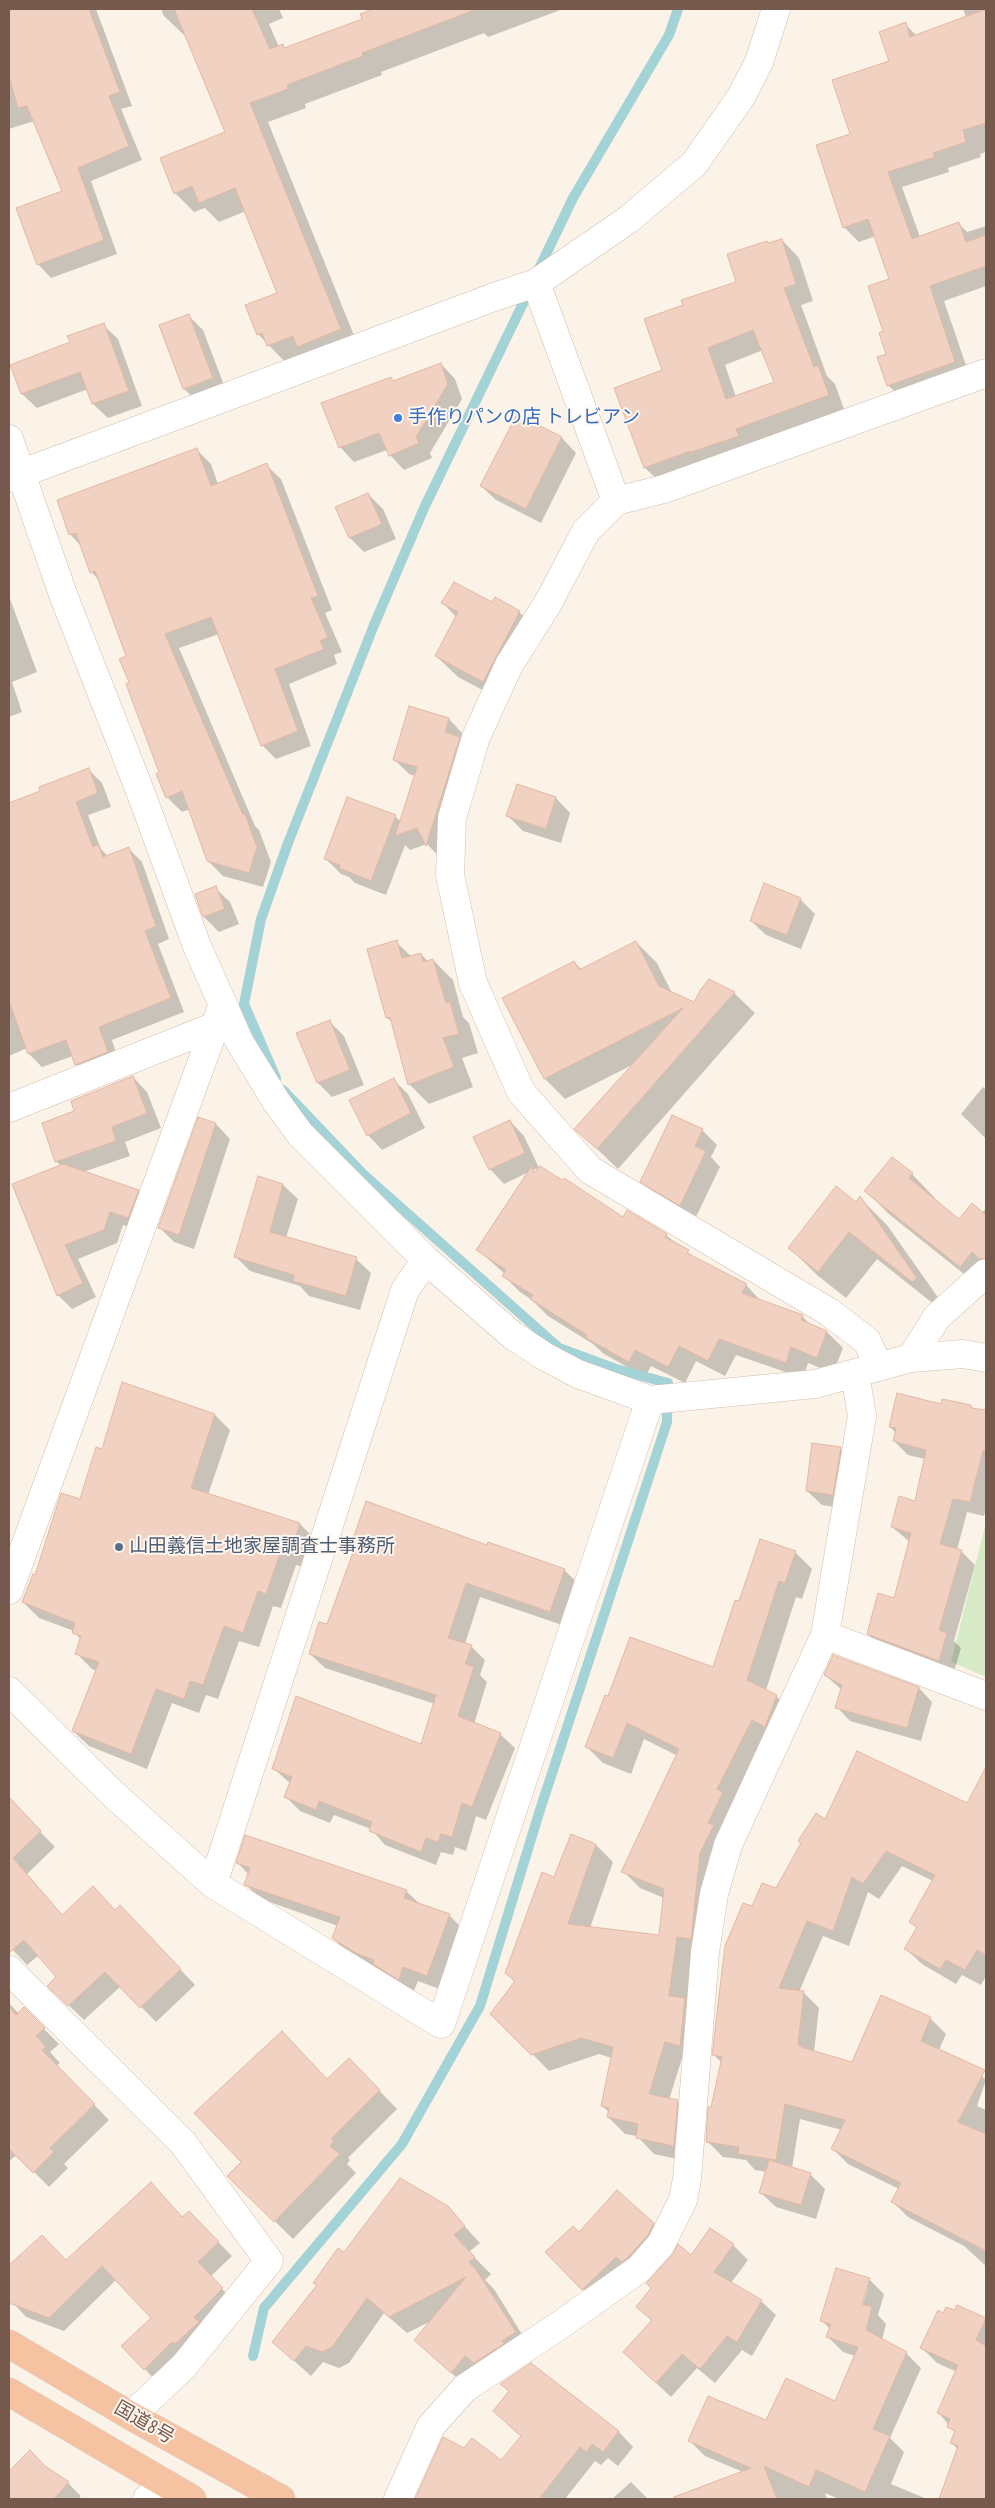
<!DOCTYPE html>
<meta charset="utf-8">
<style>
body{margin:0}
#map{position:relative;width:995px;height:2508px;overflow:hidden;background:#fcf3e8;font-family:"PT Sans Narrow",sans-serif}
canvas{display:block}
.frame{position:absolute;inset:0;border:10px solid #76594d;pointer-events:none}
</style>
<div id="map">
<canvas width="995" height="2508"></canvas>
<div class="frame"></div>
</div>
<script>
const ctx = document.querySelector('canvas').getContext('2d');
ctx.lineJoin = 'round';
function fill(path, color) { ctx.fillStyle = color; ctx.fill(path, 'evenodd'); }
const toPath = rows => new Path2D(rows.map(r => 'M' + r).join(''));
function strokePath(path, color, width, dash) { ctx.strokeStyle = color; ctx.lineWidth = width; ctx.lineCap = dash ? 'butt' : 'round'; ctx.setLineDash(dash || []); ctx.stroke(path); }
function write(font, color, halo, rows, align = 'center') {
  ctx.font = font + ' "PT Sans Narrow","Noto Sans JP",sans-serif'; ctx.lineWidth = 4; ctx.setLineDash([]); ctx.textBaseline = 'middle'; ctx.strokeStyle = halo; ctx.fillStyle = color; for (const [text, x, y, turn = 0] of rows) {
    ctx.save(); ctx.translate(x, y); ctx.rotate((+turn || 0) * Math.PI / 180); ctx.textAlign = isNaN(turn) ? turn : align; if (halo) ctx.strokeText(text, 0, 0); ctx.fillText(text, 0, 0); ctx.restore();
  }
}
const green = toPath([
 [986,1522,986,1677,951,1662]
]);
const shadow = toPath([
 [9,9,96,9,132,106,121,109,142,160,91,181,117,254,51,278,38,264,63,192,34,121,9,129],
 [161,9,279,9,283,18,269,24,279,47,283,45,286,49,363,20,361,15,377,9,563,9,488,37,484,33,381,72,382,75,305,104,306,108,268,122,359,348,287,364,258,334,279,294,246,211,219,222,205,208,194,212,175,193,227,132,186,34,184,35,164,16],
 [963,9,986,9,986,152,980,154,981,157,948,168,949,172,902,187,920,237,959,224,967,232,986,226,986,286,944,301,970,377,903,400,888,385,885,332,890,280,876,236,859,242,844,227,851,135,890,62,905,24,917,36,966,17],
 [782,240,799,258,813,301,801,305,827,376,835,384,845,412,663,485,645,468,615,388,663,371,769,244],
 [763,350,776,382,736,397,725,365],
 [188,315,203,330,227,393,199,403,184,389,160,325],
 [103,325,118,339,142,406,108,418,93,404,88,389,37,408,22,394,12,366,71,343],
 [441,364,455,379,462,399,430,453,432,458,404,470,390,455,387,450,354,462,340,447,391,379,394,382],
 [517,416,562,438,576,453,541,523,496,500,481,486],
 [196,449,211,464,218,484,266,465,281,479,332,610,325,613,342,652,334,655,337,664,289,684,311,746,276,759,262,745,219,634,179,648,255,826,259,830,271,862,263,887,223,876,208,861,190,809,182,812,167,797,130,683,128,657,100,581,91,572,82,547,70,534],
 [368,494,383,509,396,539,364,552,350,538],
 [9,596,37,672,12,682,22,712,9,717],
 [443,603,493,604,519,612,541,633,505,702,458,677,436,656,456,617],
 [449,719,463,734,441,859,427,844,410,850,405,845,386,895,355,883,349,877,341,874,326,859,395,816,401,822,415,776,409,774,394,759],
 [89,770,102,783,111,807,88,815,101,849,108,856,129,849,142,862,169,939,158,944,184,1012,112,1040,120,1065,89,1078,76,1064,73,1056,42,1067,29,1054,27,1048,9,1056,9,805],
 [518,785,556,798,570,813,561,843,523,831,508,816],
 [215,888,230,902,239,924,219,932,204,917,196,895],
 [800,899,815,914,801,949,766,935,751,921],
 [396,942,412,957,421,954,428,962,433,960,453,980,463,1017,469,1023,478,1053,462,1058,473,1087,429,1104,409,1084,393,1023,387,1018],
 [636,942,657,963,672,993,695,1004,734,993,755,1013,618,1169,576,1129,634,1064,565,1099,545,1079,504,998,574,962,582,970],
 [329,1021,344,1036,364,1085,332,1097,318,1083],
 [133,1077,147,1092,161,1128,125,1142,130,1156,83,1172,138,1191,152,1205,142,1231,123,1225,117,1243,78,1259,96,1297,72,1309,58,1295,61,1166,56,1161,76,1112],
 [393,1079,408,1094,425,1128,382,1150,368,1135],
 [983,1087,986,1090,986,1139,961,1114],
 [199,1119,216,1124,230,1139,194,1249,174,1242,159,1227],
 [510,1121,524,1136,539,1168,533,1170,536,1173,624,1219,666,1235,695,1258,746,1285,762,1302,802,1316,811,1325,827,1332,843,1348,833,1373,808,1363,803,1378,736,1355,725,1376,696,1361,685,1383,651,1366,645,1377,604,1354,593,1344,548,1316,532,1300,520,1292,504,1276,505,1274,478,1250,529,1172,504,1184,490,1169],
 [702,1130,717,1145,711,1157,720,1167,695,1219,656,1196,642,1181],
 [912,1174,935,1198,934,1200,960,1221,982,1213,986,1208,986,1287,984,1290,890,1215,866,1191],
 [259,1178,283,1185,298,1199,286,1238,356,1259,371,1273,360,1310,309,1296,300,1286,250,1271,235,1256],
 [860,1198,887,1225,944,1306,940,1309,877,1259,846,1298,817,1275,789,1247,856,1203],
 [123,1383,215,1415,230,1430,208,1495,300,1524,315,1539,306,1568,296,1565,281,1608,273,1606,259,1647,239,1641,218,1699,206,1695,199,1713,172,1703,147,1769,89,1746,73,1731,97,1671,92,1669,77,1654,81,1640,74,1631,39,1618,23,1602,36,1576,81,1501,103,1451],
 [942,1406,971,1406,975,1410,986,1412,986,1508,984,1516,967,1512,957,1550,961,1551,975,1565,954,1641,961,1648,953,1675,882,1648,868,1634,895,1599,910,1542,892,1527,916,1502,925,1459,908,1455,894,1441,896,1433,890,1427],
 [840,1448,855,1463,847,1509,822,1505,807,1491],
 [352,1545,488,1547,564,1570,579,1584,565,1626,480,1597,465,1644,471,1646,485,1660,480,1675,487,1682,474,1724,500,1734,515,1748,486,1820,476,1816,466,1851,455,1847,453,1855,441,1852,436,1865,385,1845,371,1829,334,1815,330,1823,300,1811,286,1797,291,1784,273,1768,422,1746,435,1704,325,1668,310,1654,327,1626,356,1548],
 [795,1552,812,1569,802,1599,796,1597,766,1690,776,1696,793,1713,717,1871,697,2063,682,2058,669,2100,677,2101,694,2118,691,2162,654,2154,637,2136,625,2134,608,2117,609,2112,602,2106,612,2058,599,2054,549,2071,492,2013,515,1982,506,1973,555,1878,596,1845,613,1862,590,1928,661,1937,664,1898,640,1888,623,1871,678,1756,644,1739,631,1774,603,1763,586,1746,609,1698,714,1669,740,1603],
 [825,1675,919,1688,932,1702,921,1741,850,1721,837,1707,842,1690],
 [986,1769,986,1976,981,1985,962,1975,956,1984,922,1964,906,1949,917,1928,911,1922,933,1881,902,1866,879,1899,868,1892,849,1946,823,1936,799,1992,803,1992,819,2008,814,2052,852,2063,882,1997,931,2019,946,2034,939,2050,971,2065,986,2080,977,2106,986,2110,986,2266,964,2246,908,2217,893,2202,899,2189,848,2164,833,2149,842,2130,800,2119,792,2168,810,2174,825,2189,816,2219,776,2207,761,2193,767,2172,755,2170,746,2160,723,2157,707,2141,722,2063,714,2055,753,1908,777,1890,826,1821,968,1805],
 [12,1803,55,1847,27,1874,63,1916,116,1911,135,1922,195,1985,156,2022,121,1986,84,2020,49,1986,58,1977,39,1955,27,1965,9,1946,9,1806],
 [238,1863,406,1891,421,1905,449,1915,464,1930,442,1990,418,1981,413,1993,382,1972,348,1953,333,1938,338,1926,261,1899,246,1885,249,1875],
 [9,2003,19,2014,24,2009,59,2044,50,2052,60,2063,56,2066,109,2120,64,2164,68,2168,49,2187,17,2155,9,2161],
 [366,2077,397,2109,348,2158,350,2160,347,2164,356,2173,293,2239,229,2176,328,2080],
 [447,2207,480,2243,469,2252,491,2274,485,2280,494,2289,531,2349,468,2388,416,2340,433,2320,407,2333,384,2313,349,2363,339,2368,323,2362,311,2376,273,2342,318,2286,315,2283,345,2254],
 [189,2213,232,2256,210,2277,236,2303,158,2383,123,2346,152,2318,117,2279,64,2331,26,2317,9,2298,9,2266,42,2237,66,2261,183,2219],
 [653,2224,668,2239,597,2304,547,2252,579,2234],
 [733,2245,748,2260,731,2283,761,2301,776,2315,752,2356,742,2350,715,2383,697,2368,671,2397,639,2367,652,2321,637,2307,691,2257],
 [869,2279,884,2294,878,2315,886,2324,882,2340,906,2353,921,2368,890,2438,904,2452,891,2484,927,2499,839,2499,825,2493,827,2499,673,2499,743,2472,705,2456,690,2441,836,2403,855,2356,843,2352,828,2337,830,2329,821,2320],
 [866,2287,868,2287,861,2310,859,2310],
 [957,2307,986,2320,986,2499,940,2499,958,2450,951,2442,955,2433,939,2413,957,2372,937,2363,922,2348,944,2315,955,2312],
 [530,2365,619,2432,633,2447,618,2466,608,2458,601,2465,595,2461,565,2499,416,2499,444,2439,464,2450,502,2462,522,2437,509,2426],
 [30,2452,45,2467,68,2483,81,2496,78,2499,9,2499,9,2473],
 [631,2482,648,2499,612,2499]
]);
const stream = toPath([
 [537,273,573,198,669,35,678,9],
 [276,1078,244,1004,261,919,288,843,374,625,424,508,529,291],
 [253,2356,264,2308,402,2144,480,2006,539,1813,667,1422,668,1383,616,1369,559,1348,363,1174,283,1090]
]);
const building = toPath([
 [9,9,89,9,120,92,109,96,129,146,78,168,104,240,37,265,16,208,62,191,27,106,18,108,9,77,9,9],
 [174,9,252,9,270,49,283,44,284,48,362,19,360,14,373,9,471,9,472,11,362,53,363,56,287,85,288,89,250,103,341,329,297,347,293,336,267,346,262,333,257,335,245,305,277,293,235,188,199,203,192,186,174,194,160,158,225,132,174,9],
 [986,9,986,123,963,130,966,142,933,153,935,157,888,172,912,239,959,222,966,242,986,235,986,266,930,286,955,362,887,386,877,357,886,354,879,333,883,331,868,286,889,279,868,219,843,228,816,145,850,134,832,80,889,61,879,32,906,22,910,37,986,9],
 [782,239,796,284,784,288,814,367,818,365,829,395,736,429,739,436,691,452,690,451,644,468,614,388,662,370,644,319,683,305,681,300,736,282,727,254,767,241,768,243,782,239],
 [753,330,774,382,726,399,708,348,753,330],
 [189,314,213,378,183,389,159,325,189,314],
 [104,323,129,391,92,404,80,372,21,394,10,365,70,342,67,336,104,323],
 [441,363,448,384,416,437,419,443,389,456,379,433,339,448,321,403,391,377,393,381,441,363],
 [517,414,562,437,526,509,480,486,517,414],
 [197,448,211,486,267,463,318,596,311,598,328,637,320,641,324,649,275,669,298,731,261,746,211,617,165,634,243,815,245,814,257,847,249,873,207,861,182,791,166,798,156,774,159,772,126,684,129,682,119,659,126,656,95,571,90,573,76,533,69,535,57,500,197,448],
 [368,493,382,524,349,538,335,507,368,493],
 [454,582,492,602,495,597,520,611,483,682,435,656,458,612,441,603,454,582],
 [409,706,449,718,445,732,460,737,426,846,417,828,395,836,417,767,393,760,409,706],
 [89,768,98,793,76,802,93,847,98,844,103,857,129,847,156,926,145,931,171,998,99,1027,108,1052,75,1065,66,1040,28,1054,9,1001,9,803,40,791,39,787,89,768],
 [517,784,556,797,546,829,506,816,517,784],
 [347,797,396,815,371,881,339,868,340,865,324,859,347,797],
 [764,883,801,898,787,935,750,921,764,883],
 [216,886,225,909,203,917,195,894,216,886],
 [397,940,402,958,421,953,423,962,433,959,446,1003,450,1002,459,1034,443,1038,454,1067,408,1085,390,1017,386,1018,367,949,397,940],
 [636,941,659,986,694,1002,701,989,709,979,735,992,597,1149,574,1129,683,1008,544,1079,502,998,574,961,579,970,636,941],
 [330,1020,350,1070,317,1083,296,1033,330,1020],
 [133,1076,147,1113,112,1127,116,1141,55,1162,42,1123,74,1111,71,1101,133,1076],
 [394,1078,411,1113,367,1136,349,1100,394,1078],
 [672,1115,703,1129,695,1146,706,1151,680,1206,640,1182,672,1115],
 [198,1117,216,1123,179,1235,158,1228,198,1117],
 [510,1120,525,1153,489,1170,473,1137,510,1120],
 [892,1157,913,1173,909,1178,959,1219,972,1203,986,1215,986,1258,980,1259,972,1252,960,1267,864,1191,892,1157],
 [63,1164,139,1190,128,1218,110,1212,104,1230,65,1245,83,1283,57,1296,12,1184,63,1164],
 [540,1166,562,1180,564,1178,623,1217,627,1210,667,1234,665,1237,689,1250,687,1253,747,1284,742,1293,803,1315,801,1320,827,1331,817,1358,791,1347,786,1363,719,1339,708,1361,679,1346,668,1367,635,1350,629,1362,586,1338,587,1335,530,1299,533,1295,502,1276,506,1270,476,1250,531,1167,534,1173,540,1166],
 [258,1176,283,1184,270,1232,357,1257,346,1296,293,1281,294,1275,234,1257,258,1176],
 [836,1186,856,1202,860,1196,917,1278,912,1282,849,1232,818,1272,788,1248,836,1186],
 [122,1382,215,1414,191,1488,300,1523,291,1554,281,1551,266,1594,258,1591,243,1633,224,1626,203,1685,190,1681,184,1699,156,1689,131,1754,72,1731,99,1662,75,1654,81,1636,72,1633,75,1623,22,1602,33,1574,35,1575,61,1493,80,1499,96,1447,102,1449,122,1382],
 [897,1393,941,1404,942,1399,971,1405,971,1408,986,1410,986,1451,983,1450,970,1502,953,1499,940,1544,962,1550,939,1630,947,1633,939,1661,867,1634,878,1593,894,1598,911,1533,891,1527,899,1496,915,1501,926,1450,893,1441,896,1428,889,1427,897,1393],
 [812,1443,841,1447,833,1495,806,1491,812,1443],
 [366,1501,487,1545,488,1542,565,1569,550,1612,466,1583,448,1638,472,1645,465,1664,474,1667,458,1716,501,1733,472,1807,462,1803,452,1837,441,1834,438,1842,426,1838,421,1852,369,1831,372,1822,319,1801,316,1810,284,1797,292,1777,272,1769,296,1696,421,1744,436,1695,309,1654,319,1622,327,1624,355,1547,351,1545,366,1501],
 [760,1539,796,1551,785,1583,779,1581,747,1680,777,1695,765,1727,752,1720,717,1789,723,1792,708,1823,714,1825,700,1853,691,1939,677,1937,669,1996,685,1998,680,2046,665,2042,649,2094,678,2100,674,2146,636,2138,638,2124,607,2117,609,2108,601,2106,613,2047,581,2038,531,2055,490,2014,515,1981,505,1973,542,1872,554,1877,571,1834,596,1844,568,1924,659,1935,664,1889,621,1872,679,1749,627,1723,613,1758,585,1747,605,1695,608,1696,630,1637,713,1667,735,1600,739,1601,760,1539],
 [833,1655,919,1687,907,1728,835,1708,842,1685,824,1675,833,1655],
 [857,1751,967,1803,986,1767,986,1955,977,1950,965,1970,946,1960,940,1969,904,1949,917,1927,909,1922,935,1875,886,1851,863,1884,852,1877,833,1931,807,1921,779,1988,804,1991,798,2045,804,2048,852,2062,881,1995,931,2017,921,2041,985,2070,958,2122,986,2134,986,2251,891,2202,901,2183,831,2149,845,2120,785,2104,776,2160,738,2154,739,2147,706,2142,708,2107,711,2107,722,2057,712,2055,725,1946,743,1903,752,1906,762,1883,776,1888,801,1843,798,1841,816,1813,825,1819,857,1751],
 [9,1797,41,1831,13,1858,62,1915,93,1886,115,1910,120,1905,181,1969,140,2008,105,1972,68,2006,47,1986,56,1977,24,1940,9,1953,9,1797],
 [245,1835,407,1890,404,1898,450,1914,427,1976,403,1967,399,1980,373,1964,374,1960,356,1953,332,1938,340,1917,244,1885,250,1868,236,1863,245,1835],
 [9,2007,16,2015,24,2007,45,2028,36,2036,46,2047,42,2050,95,2104,50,2148,54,2152,33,2173,9,2149,9,2007],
 [282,2031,327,2079,349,2058,380,2090,331,2139,334,2141,330,2146,340,2154,274,2222,227,2176,241,2162,194,2113,282,2031],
 [769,2160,811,2173,801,2205,759,2193,769,2160],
 [400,2178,448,2206,465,2226,454,2235,475,2257,469,2262,477,2271,516,2332,502,2341,505,2343,474,2363,465,2356,451,2373,414,2340,466,2277,389,2317,367,2298,332,2347,322,2352,306,2346,294,2361,272,2342,317,2285,313,2283,338,2248,344,2252,400,2178],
 [151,2182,182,2217,189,2211,219,2242,198,2262,223,2288,194,2317,199,2322,175,2344,172,2342,144,2370,121,2346,151,2318,102,2266,49,2318,9,2303,9,2265,42,2235,66,2260,151,2182],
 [617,2190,654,2223,648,2235,628,2257,622,2262,616,2257,582,2290,545,2252,573,2226,579,2232,617,2190],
 [710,2228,734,2244,714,2272,762,2300,737,2342,727,2336,700,2369,682,2354,656,2383,623,2352,652,2320,636,2307,651,2288,646,2283,673,2254,678,2244,691,2255,710,2228],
 [836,2268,870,2278,862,2304,872,2307,866,2330,907,2352,873,2429,890,2436,865,2492,816,2470,809,2487,764,2466,777,2499,675,2499,674,2497,751,2468,688,2441,708,2396,766,2420,786,2378,835,2401,858,2347,826,2337,831,2324,820,2321,836,2268],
 [957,2305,986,2318,976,2340,986,2346,986,2499,939,2499,958,2446,950,2443,955,2431,947,2427,950,2419,937,2413,958,2365,920,2348,938,2310,943,2313,946,2307,955,2310,957,2305],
 [531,2363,619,2431,603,2452,592,2444,586,2452,580,2447,539,2499,415,2499,443,2437,464,2448,472,2438,501,2460,521,2436,493,2411,509,2391,500,2384,531,2363],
 [30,2450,45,2466,69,2482,54,2499,9,2499,9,2471,30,2450]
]);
const minor = toPath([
 [536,283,616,501],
 [9,439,64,597,142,796,197,946,239,1041,276,1101,300,1134,426,1260,512,1335,544,1356,578,1374,650,1400,815,1384,911,1358,963,1354,986,1358],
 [9,478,497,296],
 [9,1108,213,1027],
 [911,1358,937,1317,986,1273],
 [879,1367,867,1341,829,1312,590,1170,521,1092,473,983,450,875,452,818,476,737,509,665,548,603,586,531,616,501,664,489,986,373],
 [9,1590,223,1004],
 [825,1635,986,1696],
 [9,1691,112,1793,213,1884,441,2024,650,1400],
 [213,1884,405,1290,426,1260],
 [9,1970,183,2143,269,2261,184,2366,131,2416],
 [147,2499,165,2484],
 [398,2499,431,2426,465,2388,560,2325,639,2269,661,2244,683,2200,687,2179,705,1952,714,1894,728,1845,825,1635,862,1416,855,1374]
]);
const tertiary = toPath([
 [497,296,536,283,629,219,694,164,741,97,759,62,776,9]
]);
const trunk = toPath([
 [9,2344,131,2416,281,2499],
 [9,2392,192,2499]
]);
const markers = [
 [398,418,5,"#3f7fe0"],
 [119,1547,5,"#5c6f8a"]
];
const shopNames = [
 ["手作りパンの店 トレビアン",408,418]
];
const serviceNames = [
 ["山田義信土地家屋調査士事務所",129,1547]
];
const streetNames = [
 ["国道8号",144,2423,30]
];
fill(green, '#d7eac7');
fill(shadow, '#0003');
strokePath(stream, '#a3d2d7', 10);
fill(building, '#f1d1c1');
strokePath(building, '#e3b7a1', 1);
strokePath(minor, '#d0bdb1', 29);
strokePath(tertiary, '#d0bdb1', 29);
strokePath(trunk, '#d9d1cd', 29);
strokePath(minor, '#fff', 28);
strokePath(tertiary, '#fff', 28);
strokePath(trunk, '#f6c3a2', 28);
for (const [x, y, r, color] of markers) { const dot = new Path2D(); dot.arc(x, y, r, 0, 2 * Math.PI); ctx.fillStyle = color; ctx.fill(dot); strokePath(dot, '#fef7ef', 2); }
write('19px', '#366cbe', '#fef7ef', shopNames, 'left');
write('19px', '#4e5e75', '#fef7ef', serviceNames, 'left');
write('19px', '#76594d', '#fef7ef', streetNames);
</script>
